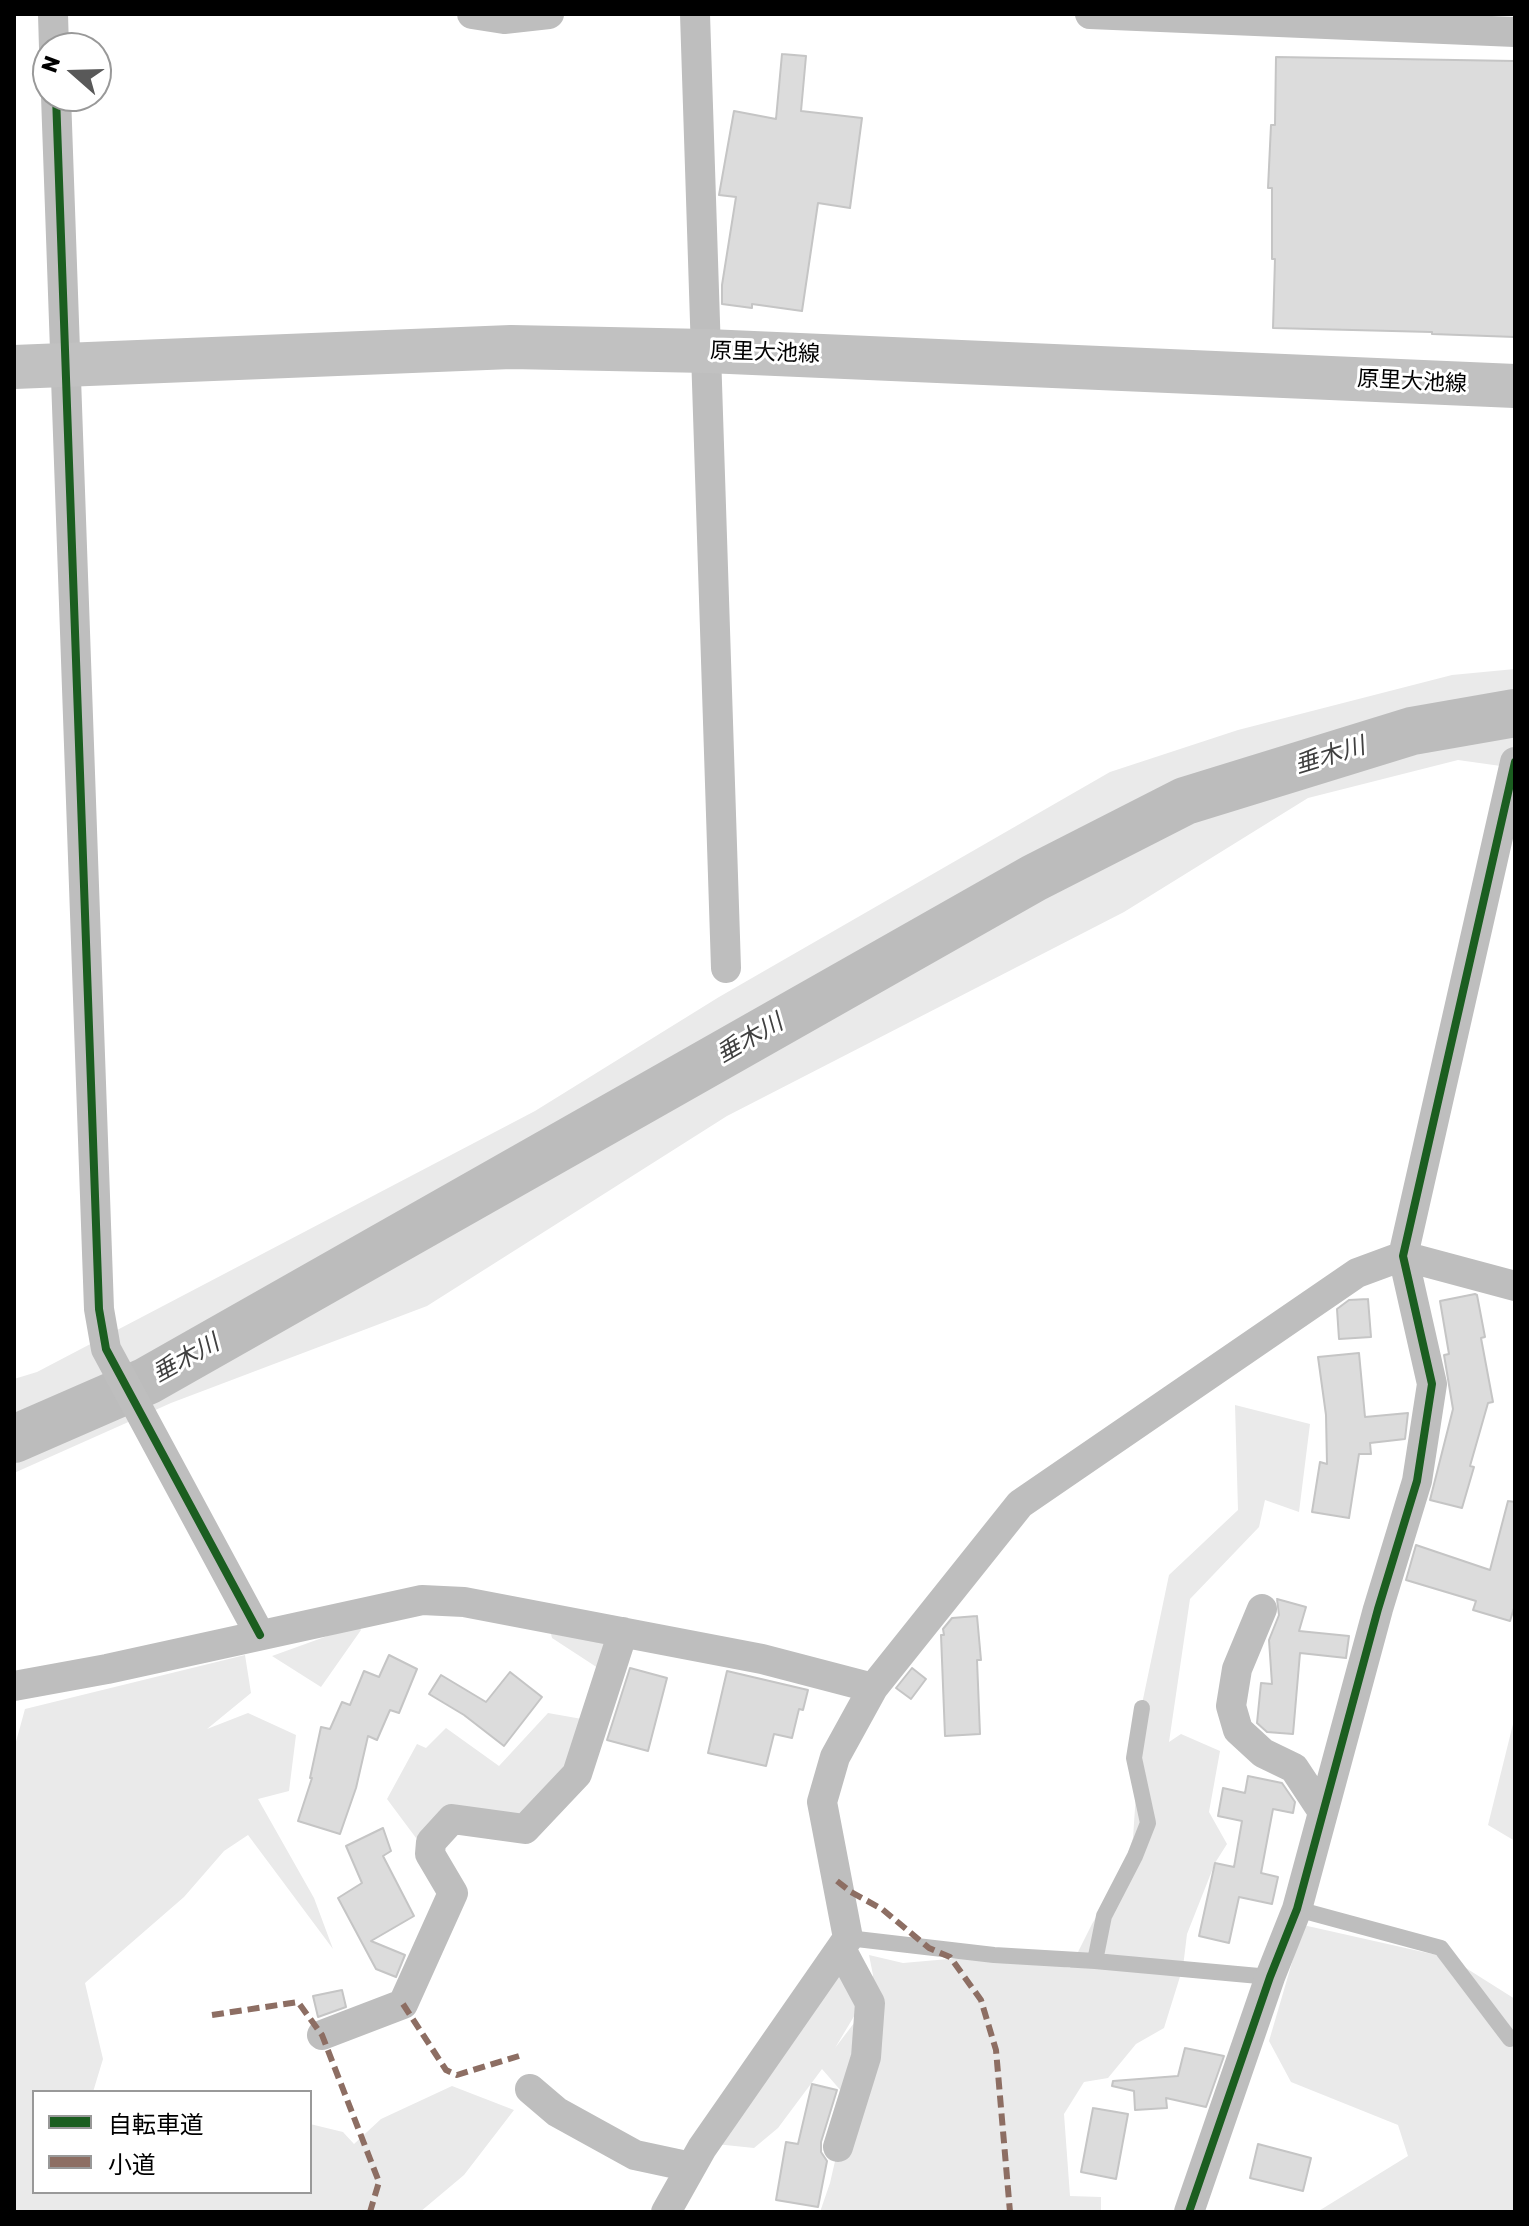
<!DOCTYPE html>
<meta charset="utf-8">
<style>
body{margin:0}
#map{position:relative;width:1529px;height:2226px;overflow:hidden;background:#fff;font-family:Rubik,"Noto Sans JP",sans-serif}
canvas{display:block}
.frame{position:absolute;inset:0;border:16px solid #000;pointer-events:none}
.legend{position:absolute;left:32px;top:2090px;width:280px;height:104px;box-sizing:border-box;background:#fff;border:2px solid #999;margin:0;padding:10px 14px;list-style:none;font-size:24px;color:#000}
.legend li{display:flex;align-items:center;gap:16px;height:40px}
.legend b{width:40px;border:2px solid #999}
.north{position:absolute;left:32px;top:32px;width:80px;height:80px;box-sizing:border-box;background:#fff;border:2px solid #999;border-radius:50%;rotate:290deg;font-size:22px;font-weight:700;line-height:32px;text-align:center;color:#000}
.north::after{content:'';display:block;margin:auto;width:28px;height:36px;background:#595959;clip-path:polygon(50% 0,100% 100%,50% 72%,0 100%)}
</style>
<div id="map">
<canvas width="1529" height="2226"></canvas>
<div class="frame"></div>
<ul class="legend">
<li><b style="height:10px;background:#1b5e20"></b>自転車道</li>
<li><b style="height:10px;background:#8d6e63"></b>小道</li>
</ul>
<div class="north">N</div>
</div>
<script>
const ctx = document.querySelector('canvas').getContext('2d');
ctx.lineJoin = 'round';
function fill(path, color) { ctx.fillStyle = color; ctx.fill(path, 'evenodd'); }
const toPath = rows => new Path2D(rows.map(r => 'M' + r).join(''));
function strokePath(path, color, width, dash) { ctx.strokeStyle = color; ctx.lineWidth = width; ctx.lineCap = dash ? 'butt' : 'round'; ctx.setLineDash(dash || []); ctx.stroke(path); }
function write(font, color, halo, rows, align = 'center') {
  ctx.font = font + ' Rubik,"Noto Sans JP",sans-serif'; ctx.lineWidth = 6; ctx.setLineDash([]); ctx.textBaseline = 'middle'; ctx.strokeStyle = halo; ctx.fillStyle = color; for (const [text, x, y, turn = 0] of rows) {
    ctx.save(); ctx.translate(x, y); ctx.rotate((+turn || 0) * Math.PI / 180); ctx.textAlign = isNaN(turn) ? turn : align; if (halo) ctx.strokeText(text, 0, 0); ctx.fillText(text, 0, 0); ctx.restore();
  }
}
const green = toPath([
 [1515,669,1515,768,1458,760,1308,798,1124,912,727,1116,427,1306,171,1403,14,1473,14,1379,37,1372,535,1111,719,997,1110,772,1238,730,1452,675],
 [1235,1405,1310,1424,1299,1512,1265,1500,1259,1527,1190,1599,1169,1742,1181,1734,1220,1751,1209,1812,1227,1844,1215,1863,1187,1934,1183,1967,1164,2028,1136,2044,1108,2078,1084,2082,1064,2114,1070,2196,1101,2197,1101,2212,820,2212,830,2183,849,2100,822,2069,778,2128,754,2148,706,2143,839,1971,862,2003,835,2048,864,2010,873,1975,869,1955,903,1963,994,1955,1070,1968,1092,1924,1120,1877,1133,1838,1142,1704,1169,1575,1238,1510],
 [358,1625,361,1630,321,1687,272,1656],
 [550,1630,612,1637,598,1668,552,1638],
 [245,1655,251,1693,207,1729,248,1713,296,1735,289,1791,258,1799,314,1898,333,1949,248,1835,224,1851,184,1897,85,1983,103,2059,93,2092,34,2092,34,2192,310,2192,310,2124,343,2132,354,2144,381,2119,452,2086,514,2110,464,2175,420,2212,14,2212,14,1749,25,1709],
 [548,1713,582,1719,562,1776,525,1829,452,1810,419,1842,387,1799,417,1744,426,1748,446,1728,499,1766],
 [1515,1716,1515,1841,1488,1825],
 [1303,1925,1450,1958,1515,1999,1515,2212,1317,2212,1408,2156,1398,2125,1291,2082,1269,2041]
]);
const river = toPath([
 [14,1439,147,1381,1034,878,1185,801,1412,731,1515,713]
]);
const building = toPath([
 [782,54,806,56,801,111,862,118,850,208,818,203,802,311,752,304,752,308,722,304,722,285,736,197,719,195,734,111,776,119,782,54],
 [1276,57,1515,61,1515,337,1432,334,1432,332,1273,328,1275,259,1272,259,1272,188,1268,188,1271,125,1275,125,1276,57],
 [1475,1294,1477,1295,1485,1337,1481,1338,1493,1402,1488,1403,1470,1466,1474,1467,1462,1508,1430,1500,1453,1409,1444,1355,1449,1354,1440,1301,1475,1294],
 [1368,1299,1371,1337,1339,1339,1337,1309,1349,1300,1368,1299],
 [1359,1353,1365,1417,1408,1413,1405,1439,1370,1443,1371,1454,1359,1454,1349,1518,1312,1512,1320,1462,1327,1464,1326,1415,1318,1357,1359,1353],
 [1508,1501,1515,1502,1515,1605,1510,1621,1473,1610,1476,1601,1406,1580,1416,1545,1490,1570,1508,1501],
 [1277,1599,1306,1607,1299,1631,1349,1636,1346,1658,1300,1653,1293,1734,1267,1732,1257,1723,1261,1683,1272,1684,1269,1640,1279,1615,1277,1599],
 [977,1616,981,1660,977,1660,980,1734,945,1736,941,1635,944,1635,943,1629,952,1618,977,1616],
 [389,1655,417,1669,399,1713,390,1710,377,1740,368,1736,356,1788,340,1834,298,1821,312,1778,310,1778,321,1727,330,1729,342,1702,350,1705,364,1671,379,1677,389,1655],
 [630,1668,667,1678,648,1751,607,1740,630,1668],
 [912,1668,926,1679,911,1699,896,1688,912,1668],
 [727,1671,808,1690,803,1710,799,1709,792,1738,774,1734,766,1766,708,1753,727,1671],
 [510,1672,542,1697,504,1746,464,1715,429,1694,441,1675,486,1702,510,1672],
 [1248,1776,1282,1783,1295,1802,1293,1813,1273,1809,1261,1873,1278,1877,1272,1904,1239,1897,1229,1943,1199,1936,1215,1863,1234,1867,1242,1821,1218,1816,1223,1788,1245,1793,1248,1776],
 [383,1828,391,1851,383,1856,414,1916,371,1941,405,1955,396,1977,376,1969,338,1898,362,1883,346,1846,383,1828],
 [342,1990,346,2007,318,2017,313,1996,342,1990],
 [1185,2048,1224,2056,1206,2107,1166,2098,1167,2108,1135,2110,1134,2091,1112,2086,1113,2081,1178,2076,1185,2048],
 [812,2084,837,2090,821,2142,821,2152,827,2161,818,2207,776,2200,786,2142,798,2144,812,2084],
 [1093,2108,1128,2114,1116,2179,1081,2172,1093,2108],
 [1258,2144,1311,2158,1303,2191,1250,2178,1258,2144]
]);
const lane = toPath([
 [1297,1909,1441,1948,1510,2039],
 [848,1938,994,1955,1095,1961,1270,1977],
 [1095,1961,1104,1916,1135,1856,1148,1823,1134,1758,1142,1708]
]);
const street = toPath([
 [53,14,54,48],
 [472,14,504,19,549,14],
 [695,14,726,968],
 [1090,14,1515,32],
 [56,96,99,1309,106,1349,260,1635],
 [1262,1609,1237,1669,1231,1706,1238,1730,1263,1753,1294,1768,1323,1812],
 [14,1686,107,1669,422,1600,464,1602,762,1659,873,1688],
 [322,2035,403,2004,453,1893,430,1854,431,1842,452,1819,525,1829,577,1774,623,1632],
 [530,2089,557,2112,635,2155,691,2167],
 [838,2147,866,2057,870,2003,841,1949],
 [666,2212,702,2148,848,1938,822,1802,835,1757,873,1688,1020,1504,1357,1273,1403,1256,1515,1286],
 [1189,2212,1270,1977,1297,1909,1378,1609,1417,1481,1432,1384,1403,1256,1515,762]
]);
const secondary = toPath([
 [14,367,511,347,707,351,1515,386]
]);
const quiet = toPath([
 [837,1881,851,1892,882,1909,929,1948,950,1957,981,2000,996,2050,1010,2212],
 [403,2004,446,2070,457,2075,519,2056],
 [212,2015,298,2002,322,2035,379,2182,370,2212]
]);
const cycleway = toPath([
 [56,96,99,1309,106,1349,260,1635],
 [1189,2212,1270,1977,1297,1909,1378,1609,1417,1481,1432,1384,1403,1256,1515,762]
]);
const streetNames = [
 ["原里大池線",765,353,2],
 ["原里大池線",1412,382,3]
];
const waterNames = [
 ["垂木川",1330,756,-17],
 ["垂木川",750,1039,-30],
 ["垂木川",186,1359,-29]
];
fill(green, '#eaeaea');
strokePath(river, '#bcbcbc', 48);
fill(building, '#dcdcdc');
strokePath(building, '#c5c5c5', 2);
strokePath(lane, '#bebebe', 16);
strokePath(street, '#bebebe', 30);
strokePath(secondary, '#c1c1c1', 44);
strokePath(quiet, '#8d6e63', 6, [12, 6]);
strokePath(cycleway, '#1b5e20', 8);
write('22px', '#000', '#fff', streetNames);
write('italic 24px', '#404040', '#fff', waterNames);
</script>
